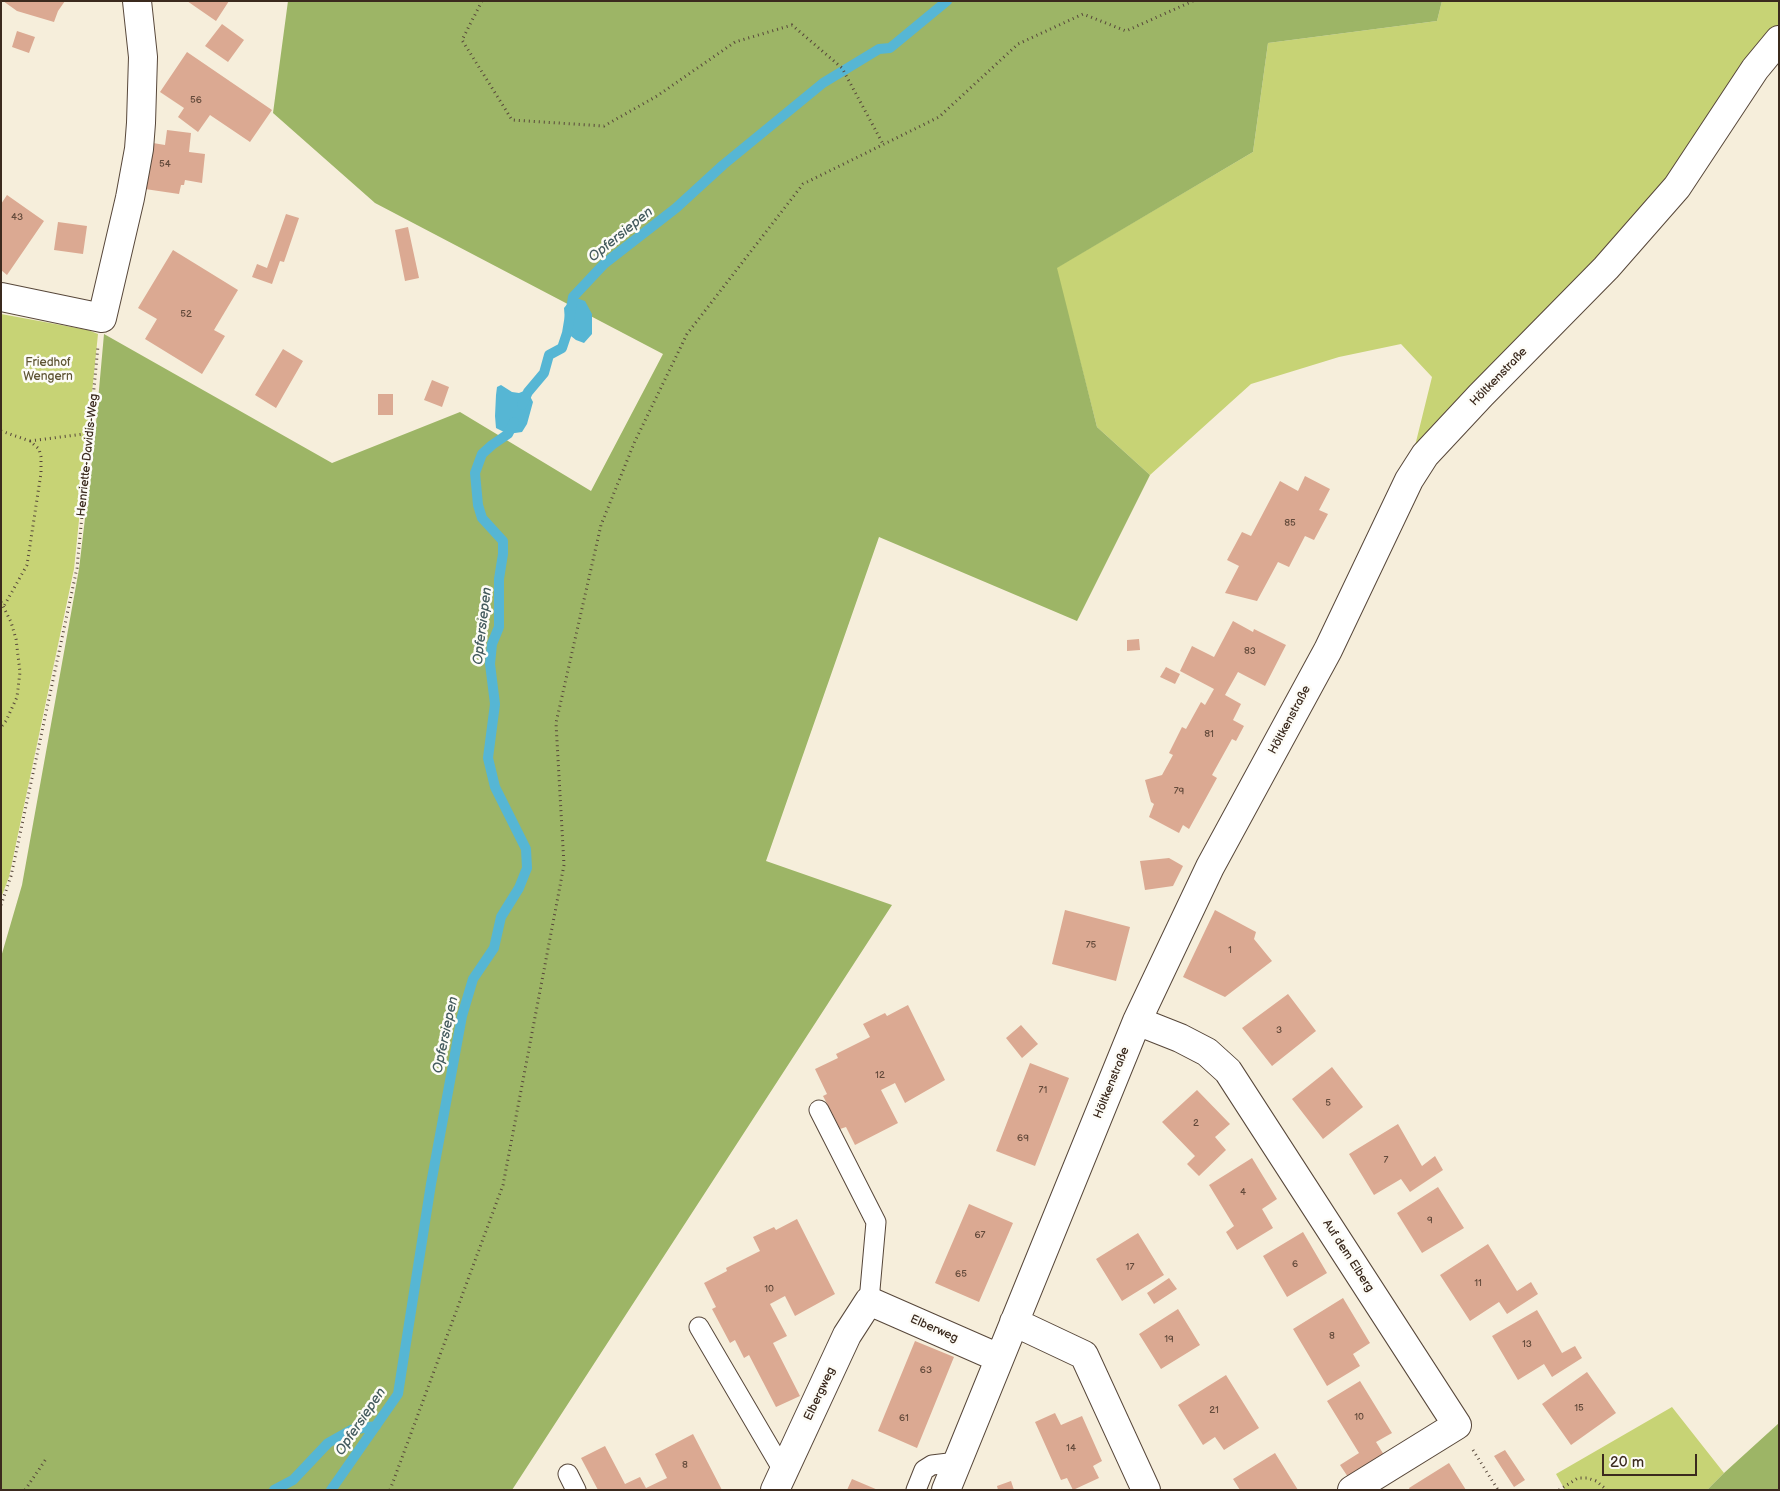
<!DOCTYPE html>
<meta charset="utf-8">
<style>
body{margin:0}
#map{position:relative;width:1780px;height:1491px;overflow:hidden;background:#f6eedb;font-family:"Balsamiq Sans",sans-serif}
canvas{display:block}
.frame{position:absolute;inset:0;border:2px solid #3b2a1e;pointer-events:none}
.scale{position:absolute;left:1602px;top:1454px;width:95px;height:22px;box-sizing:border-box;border:2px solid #3b2a1e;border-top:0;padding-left:6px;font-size:15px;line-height:18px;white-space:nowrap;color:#3b2a1e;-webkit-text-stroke:4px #fdfcf7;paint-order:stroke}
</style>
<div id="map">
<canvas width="1780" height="1491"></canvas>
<div class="frame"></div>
<div class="scale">20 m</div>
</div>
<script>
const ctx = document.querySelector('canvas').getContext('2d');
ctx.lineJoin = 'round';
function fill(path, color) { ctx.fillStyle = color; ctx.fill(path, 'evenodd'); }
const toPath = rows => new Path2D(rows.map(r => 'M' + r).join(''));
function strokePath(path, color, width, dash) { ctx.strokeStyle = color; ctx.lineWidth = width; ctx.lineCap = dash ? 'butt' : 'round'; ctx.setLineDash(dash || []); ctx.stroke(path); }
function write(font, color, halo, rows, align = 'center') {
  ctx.font = font + ' "Balsamiq Sans",sans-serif'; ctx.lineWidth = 5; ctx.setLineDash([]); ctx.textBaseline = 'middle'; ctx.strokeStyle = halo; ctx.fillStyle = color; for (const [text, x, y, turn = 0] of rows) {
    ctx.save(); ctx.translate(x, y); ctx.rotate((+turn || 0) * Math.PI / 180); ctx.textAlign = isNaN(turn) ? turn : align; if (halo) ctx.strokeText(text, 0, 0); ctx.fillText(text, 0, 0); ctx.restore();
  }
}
const green = toPath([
 [1442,1,1779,1,1779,26,1742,72,1670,186,1413,454,1432,377,1401,344,1339,357,1251,384,1150,475,1097,427,1056,268,1253,152,1268,43,1437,21],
 [1,314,88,330,98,334,74,569,9,877,1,898],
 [1672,1407,1724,1473,1707,1490,1565,1490,1556,1474]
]);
const forest = toPath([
 [288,1,1442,1,1437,21,1268,43,1253,152,1057,268,1097,427,1150,475,1077,621,879,537,766,861,892,905,512,1490,1,1490,1,957,22,885,79,569,95,434,104,334,332,463,460,412,591,491,663,354,375,203,273,113],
 [1779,1423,1779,1490,1707,1490,1724,1473]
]);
const water = toPath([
 [573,297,585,301,592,314,592,334,584,343,576,340,567,333,565,322,564,308],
 [501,385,512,392,519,393,524,391,528,392,533,402,527,424,522,432,508,434,496,428,495,416,496,395,497,387]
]);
const stream = toPath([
 [522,405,528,392,544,373,549,355,562,348,567,333,573,297,604,264,676,208,723,165,823,83,879,49,890,48,947,1],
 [274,1490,293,1480,328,1443,351,1430,376,1426],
 [331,1490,398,1394,431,1184,462,1016,473,979,494,948,501,917,519,888,527,868,526,849,495,787,488,758,495,704,490,664,492,644,499,627,499,579,503,554,503,541,482,518,478,505,475,473,482,454,492,445,508,434,514,422]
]);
const building = toPath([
 [3,1,65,1,58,11,54,22,17,11],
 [187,1,229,1,216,21],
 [222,24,244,40,228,62,205,46],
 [17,31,35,37,29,53,12,47],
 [187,52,272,110,250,142,210,115,198,132,178,117,184,108,160,92],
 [167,130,191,133,189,152,205,154,202,183,185,180,184,185,181,185,179,194,145,189,147,142,165,145],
 [7,195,44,221,7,275,1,270,1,204],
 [286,214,299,218,284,262,280,261,272,284,252,277,257,264,267,268],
 [58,222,87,226,83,254,54,250],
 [408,227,419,278,405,281,395,230],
 [173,250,238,290,214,330,225,336,202,374,145,339,157,319,138,308],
 [283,349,303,361,276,408,255,395],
 [432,380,449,387,442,407,424,400],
 [378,394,393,394,393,415,378,415],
 [1305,476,1330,489,1319,510,1328,514,1314,540,1305,536,1289,567,1278,562,1257,601,1225,593,1239,566,1227,560,1242,532,1251,536,1280,481,1298,491],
 [1233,621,1253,632,1254,629,1286,645,1265,686,1238,672,1225,695,1241,704,1233,720,1244,726,1236,741,1232,739,1212,775,1217,778,1189,829,1183,825,1179,833,1149,817,1154,804,1151,802,1145,780,1162,775,1173,755,1169,753,1182,727,1186,729,1201,702,1205,705,1214,689,1180,671,1192,646,1214,657],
 [1139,639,1140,650,1127,651,1127,640],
 [1166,667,1180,674,1175,684,1160,677],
 [1169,858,1183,866,1173,886,1145,890,1140,861],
 [1065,910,1130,927,1116,981,1052,964],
 [1215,910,1256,932,1254,939,1272,961,1225,997,1183,977],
 [1288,994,1316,1031,1272,1066,1242,1028],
 [908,1005,945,1080,905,1103,895,1083,881,1090,898,1123,855,1145,846,1127,840,1129,823,1096,827,1094,815,1069,838,1058,836,1054,870,1037,863,1024,885,1013,887,1016],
 [1021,1025,1038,1044,1022,1058,1006,1038],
 [1030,1063,1069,1078,1035,1166,996,1151],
 [1332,1067,1363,1107,1323,1139,1292,1099],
 [1197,1090,1230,1124,1215,1137,1226,1150,1199,1176,1187,1164,1195,1156,1162,1122],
 [1398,1124,1422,1166,1435,1156,1443,1170,1410,1192,1401,1179,1374,1195,1349,1154],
 [1252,1158,1277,1199,1262,1209,1273,1228,1237,1250,1226,1232,1234,1226,1209,1185],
 [1438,1187,1464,1228,1422,1253,1397,1213],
 [969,1204,1013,1223,979,1302,935,1283],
 [797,1219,835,1294,795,1316,785,1296,770,1304,787,1336,773,1343,800,1396,776,1407,749,1355,744,1358,735,1340,730,1343,712,1309,716,1307,704,1283,727,1271,726,1268,760,1251,753,1237,774,1227,776,1230],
 [1303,1232,1327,1273,1287,1297,1263,1256],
 [1138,1233,1164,1275,1122,1301,1096,1259],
 [1488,1244,1517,1291,1531,1282,1538,1294,1507,1314,1499,1302,1470,1321,1440,1275],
 [1169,1278,1177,1289,1154,1304,1147,1293],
 [1343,1298,1370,1343,1353,1354,1360,1366,1327,1386,1293,1329],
 [1178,1309,1200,1345,1161,1369,1139,1334],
 [1537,1310,1562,1353,1575,1346,1582,1358,1552,1377,1544,1364,1518,1380,1492,1336],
 [915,1341,954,1357,917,1448,878,1431],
 [1587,1372,1616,1413,1571,1445,1542,1404],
 [1226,1375,1259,1428,1224,1450,1215,1437,1203,1445,1178,1405],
 [1360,1381,1392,1433,1376,1442,1384,1455,1348,1477,1340,1465,1359,1453,1327,1401],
 [1055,1413,1061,1425,1082,1416,1102,1461,1093,1466,1099,1478,1073,1490,1067,1478,1061,1480,1035,1422],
 [693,1434,722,1490,598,1490,581,1458,605,1446,625,1484,640,1477,646,1488,667,1478,655,1454],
 [1505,1450,1525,1480,1514,1487,1494,1456],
 [1275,1453,1298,1490,1240,1490,1233,1479],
 [1449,1463,1466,1490,1410,1490,1409,1488],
 [852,1479,878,1490,847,1490],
 [1011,1481,1014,1490,998,1490,997,1486]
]);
const path = toPath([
 [482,1,462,40,512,120,604,126,657,96,735,42,792,25,842,68,883,144],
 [1,431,30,441,39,449,41,457,41,473,27,565,4,606],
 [30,441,91,433],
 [1,602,11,622,16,639,20,672,17,697,6,721,1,727],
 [1,905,11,876,77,568,98,346],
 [1473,1450,1498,1490],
 [25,1490,46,1459],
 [390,1490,503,1185,564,865,556,723,601,525,635,441,687,334,803,184,939,117,1018,44,1083,14,1126,31,1193,1],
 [1559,1490,1578,1478,1587,1478,1596,1481,1607,1490]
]);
const lane = toPath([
 [819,1110,876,1222,869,1301],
 [699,1327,784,1472],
 [568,1474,576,1490],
 [916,1490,924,1470,932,1465,957,1462]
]);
const street = toPath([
 [1,297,102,318,130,198,139,149,141,123,143,57,137,1],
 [1137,1021,1180,1038,1207,1052,1228,1071,1457,1425,1352,1490],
 [1014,1322,1084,1355,1146,1490],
 [775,1490,847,1335,869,1301,999,1358],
 [946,1490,1137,1021,1210,867,1328,650,1409,480,1425,455,1481,395,1606,268,1677,187,1755,69,1779,40]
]);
const numberNames = [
 ["56",196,100],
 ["54",165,164],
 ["43",17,217],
 ["52",186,314],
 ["85",1290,523],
 ["83",1250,651],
 ["81",1209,734],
 ["79",1179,791],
 ["75",1091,945],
 ["1",1230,950],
 ["3",1279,1030],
 ["12",880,1075],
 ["71",1043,1090],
 ["5",1328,1103],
 ["2",1196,1123],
 ["69",1023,1138],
 ["7",1386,1160],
 ["4",1243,1192],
 ["9",1430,1220],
 ["67",980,1235],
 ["6",1295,1264],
 ["17",1130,1267],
 ["65",961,1274],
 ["11",1478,1283],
 ["10",769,1289],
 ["8",1332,1336],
 ["19",1169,1339],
 ["13",1527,1344],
 ["63",926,1370],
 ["15",1579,1408],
 ["21",1214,1410],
 ["10",1359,1417],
 ["61",904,1418],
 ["14",1071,1448],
 ["8",685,1465]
];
const parkNames = [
 ["Friedhof",48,363],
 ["Wengern",48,377]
];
const streetNames = [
 ["Höltkenstraße",1499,377,-46],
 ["Henriette-Davidis-Weg",88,455,-84],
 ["Höltkenstraße",1290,720,-62],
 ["Höltkenstraße",1112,1083,-68],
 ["Auf dem Elberg",1348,1256,57],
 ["Elberweg",934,1329,24],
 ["Elbergweg",820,1394,-65]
];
const waterNames = [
 ["Opfersiepen",621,235,-39],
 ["Opfersiepen",483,626,-83],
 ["Opfersiepen",446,1035,-78],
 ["Opfersiepen",361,1422,-56]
];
fill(green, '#c7d375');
fill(forest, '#9db566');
fill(water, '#56b6d4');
strokePath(stream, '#56b6d4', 10);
fill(building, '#dba992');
strokePath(lane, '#57473a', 21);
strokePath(street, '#57473a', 30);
strokePath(path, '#57473a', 3, [1, 4]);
strokePath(lane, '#fff', 19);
strokePath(street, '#fff', 28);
write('10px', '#634a3b', null, numberNames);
write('12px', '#5e5434', '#fdfcf7', parkNames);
write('12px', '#3b2a1e', '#fdfcf7', streetNames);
write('italic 14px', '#445b5e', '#fdfcf7', waterNames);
</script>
